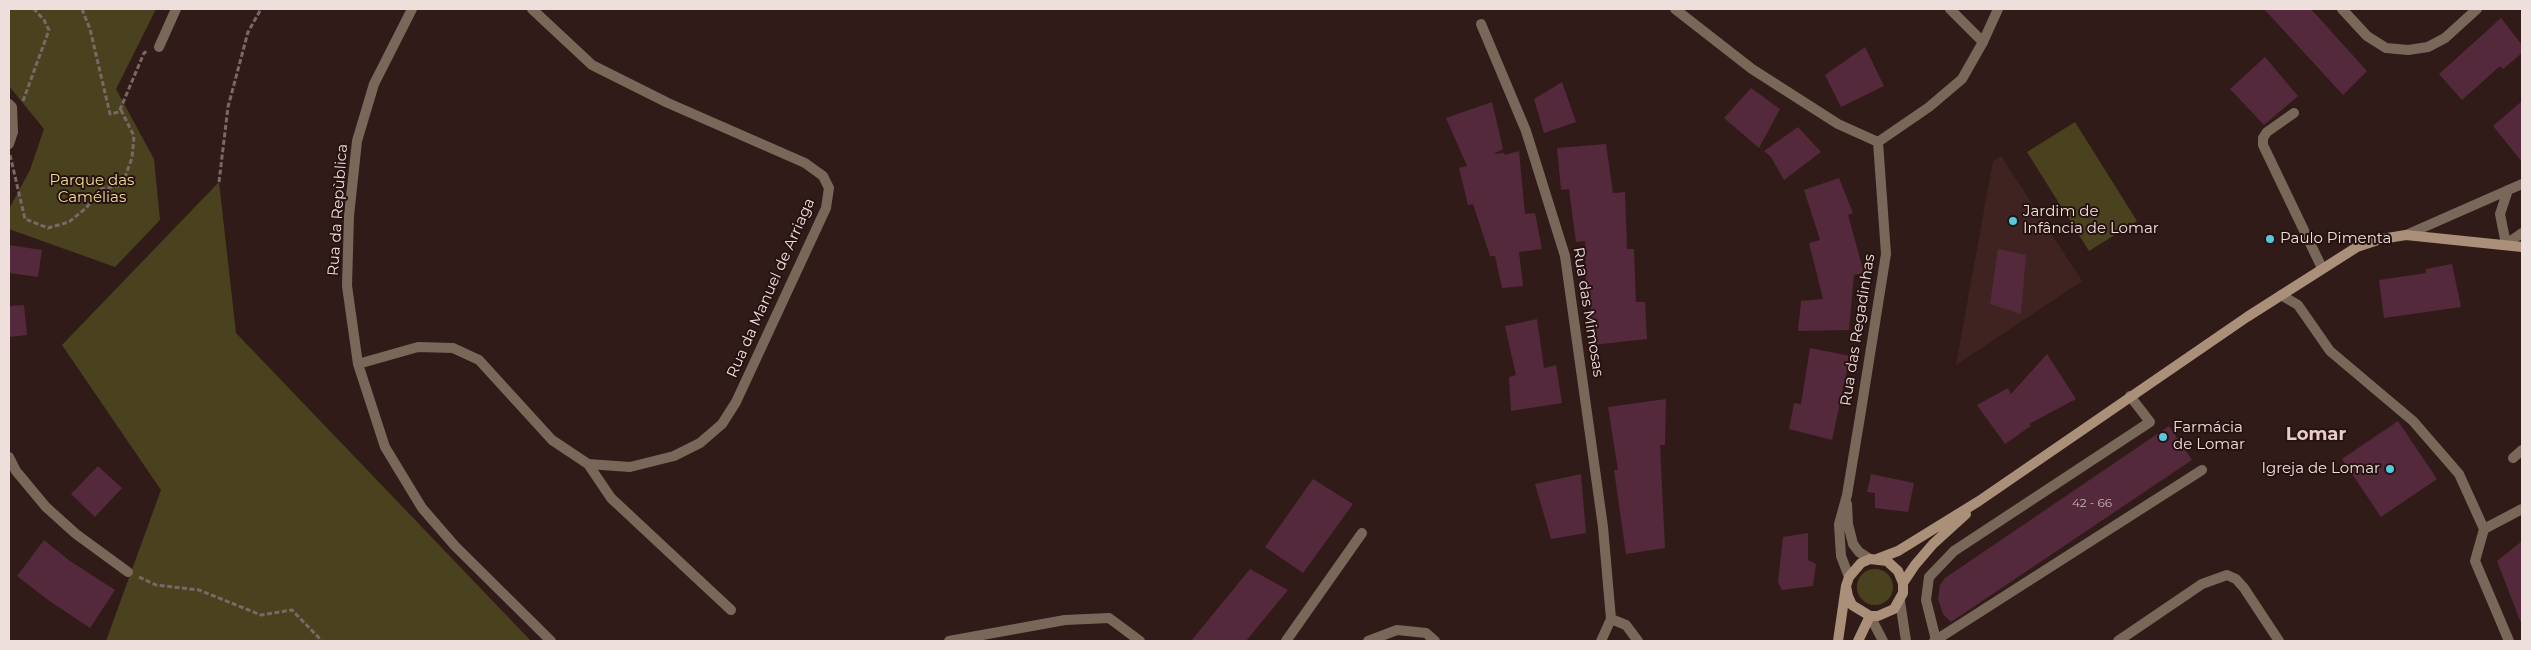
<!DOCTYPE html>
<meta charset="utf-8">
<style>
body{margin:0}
#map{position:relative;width:2531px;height:650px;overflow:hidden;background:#301b19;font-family:Montserrat,sans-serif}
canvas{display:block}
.frame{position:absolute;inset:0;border:10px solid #eedfdd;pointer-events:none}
</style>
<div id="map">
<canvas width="2531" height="650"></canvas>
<div class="frame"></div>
</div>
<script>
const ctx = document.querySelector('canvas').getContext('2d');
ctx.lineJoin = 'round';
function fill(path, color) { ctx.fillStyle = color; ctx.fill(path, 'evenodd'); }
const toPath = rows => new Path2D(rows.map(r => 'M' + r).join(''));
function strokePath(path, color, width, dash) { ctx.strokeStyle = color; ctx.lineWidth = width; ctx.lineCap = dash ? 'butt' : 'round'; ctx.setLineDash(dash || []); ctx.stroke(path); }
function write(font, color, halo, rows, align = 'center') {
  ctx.font = font + ' Montserrat,sans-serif'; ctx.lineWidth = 4; ctx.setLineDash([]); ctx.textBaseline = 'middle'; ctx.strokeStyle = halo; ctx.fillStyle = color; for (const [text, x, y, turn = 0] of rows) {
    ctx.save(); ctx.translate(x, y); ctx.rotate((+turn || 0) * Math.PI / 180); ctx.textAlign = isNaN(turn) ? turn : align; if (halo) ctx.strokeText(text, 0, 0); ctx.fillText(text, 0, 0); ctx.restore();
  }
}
const built = toPath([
 [2001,156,2082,281,1956,365,1993,161]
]);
const green = toPath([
 [9,9,156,9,116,89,154,159,160,220,115,267,9,229,9,209,30,170,44,129,9,86],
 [2075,122,2137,221,2089,251,2027,152],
 [219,182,236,333,531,641,106,641,161,490,62,345],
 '1857 587a18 18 0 1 1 36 0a18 18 0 1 1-36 0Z'
]);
const building = toPath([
 [2264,9,2311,9,2367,71,2343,95],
 [2501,18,2522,45,2522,53,2503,69,2500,66,2462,100,2439,74],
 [1865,47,1884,86,1841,107,1825,75],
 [2265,57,2298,96,2264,125,2230,89],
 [1562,82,1576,122,1544,133,1534,99],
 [1751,88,1780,109,1759,148,1724,118],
 [2522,101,2522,162,2493,126],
 [1492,102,1503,149,1493,154,1504,153,1505,155,1519,151,1525,214,1535,213,1542,249,1519,252,1523,286,1502,288,1495,256,1490,256,1473,204,1468,205,1459,168,1467,166,1446,118],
 [1798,127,1821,152,1784,180,1771,157,1764,151],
 [1606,144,1613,193,1625,192,1627,249,1634,249,1636,302,1645,302,1647,339,1592,345,1590,292,1586,293,1585,241,1576,242,1569,189,1561,190,1557,148],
 [1839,178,1853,213,1848,215,1864,273,1854,275,1849,330,1798,331,1801,301,1823,299,1809,243,1820,240,1804,190],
 [9,245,42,250,38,277,9,273],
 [1998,249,2026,255,2021,314,1990,304],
 [2452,264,2461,307,2384,318,2379,280,2426,273,2426,269],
 [24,305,27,335,9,337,9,306],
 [1537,319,1544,368,1556,365,1562,403,1511,411,1509,377,1516,375,1505,326],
 [1810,348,1850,356,1832,440,1789,429,1794,403,1801,404],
 [2047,354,2076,399,2029,424,2031,426,2005,444,1977,405,2008,388,2011,394],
 [1666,399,1665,445,1660,445,1665,548,1626,554,1614,470,1618,470,1608,407],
 [2398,421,2437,479,2381,517,2342,459],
 [2169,426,2192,460,1951,622,1943,614,1938,599,1940,585,1945,578],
 [98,466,122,488,95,517,71,494],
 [1581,474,1586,533,1551,539,1535,484],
 [1871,474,1914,483,1908,512,1875,508,1875,493,1867,492],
 [1313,479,1353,504,1303,573,1265,547],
 [1808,533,1808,560,1816,564,1813,586,1782,590,1778,582,1783,537],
 [44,540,70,561,115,590,90,628,48,600,17,576],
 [2522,541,2522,623,2521,623,2497,561],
 [1250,569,1288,590,1246,641,1191,641]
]);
const path = toPath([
 [82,9,90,29,110,114,119,112,144,53,147,51],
 [23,101,49,30,44,20,34,9],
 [10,155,25,219,48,228,69,222,86,208,101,189,122,185,132,158,134,136,120,108],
 [219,182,228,107,248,32,261,9],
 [139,577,156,585,199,590,261,615,292,610,322,641]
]);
const service = toPath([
 [1950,9,1983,42,1998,9],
 [2513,458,2522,450],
 [1936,640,2202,470]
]);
const minor = toPath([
 [412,9,374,84,357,141,349,216,347,286,358,364,385,447,422,508,455,546,551,641],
 [532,9,592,65,668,103,805,163,823,176,829,188,826,208,736,402,722,424,700,443,674,456,630,467,588,464],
 [1675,9,1752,69,1838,124,1878,142],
 [2342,9,2367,36,2386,48,2408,50,2428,47,2445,38,2477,9],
 [1481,24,1526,131,1565,256,1603,527,1611,619,1601,641],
 [159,47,176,9],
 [9,104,12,107,13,132,9,144],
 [2294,113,2267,132,2263,138,2263,145,2322,268],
 [1878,142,1929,107,1962,79,1983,42],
 [2508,190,2500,214,2506,244,2522,233],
 [2406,235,2522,184],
 [2281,295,2298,305,2330,351,2413,421,2459,474,2484,529,2522,509],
 [358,364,418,347,453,348,479,360,552,440,588,464,611,498,731,610],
 [9,457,16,471,46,507,76,534,128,572],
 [1847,504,1848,524,1853,544,1859,552,1870,559],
 [2484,529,2475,561,2509,641],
 [1849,577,1841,556,1839,524,1847,495,1860,417,1886,254,1878,142],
 [1900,601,1906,641],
 [1870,616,1883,641],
 [1611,619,1626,625,1638,641],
 [949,641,1065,620,1109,618,1140,641],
 [1286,641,1362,533],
 [1368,641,1397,630,1426,633,1435,641],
 [1934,641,1936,640,1926,600,1929,577,1954,551,2150,422,2130,396],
 [2118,641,2202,584,2227,575,2236,579,2244,588,2279,641]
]);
const secondary = toPath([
 [1877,559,1898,551,1979,501,2247,317,2357,247,2381,239,2406,235,2522,247],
 [1903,583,1915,565,1933,544,1966,514],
 [1838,641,1846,586,1849,577,1861,563,1870,559,1887,561,1898,571,1903,583,1903,593,1894,609,1878,616,1870,616,1852,605,1848,596,1846,586],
 [1858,641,1870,616]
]);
const markers = [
 [2013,221,5,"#56c9e0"],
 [2270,239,5,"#56c9e0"],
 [2163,437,5,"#56c9e0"],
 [2390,469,5,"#56c9e0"]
];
const numberNames = [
 ["42 - 66",2092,503]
];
const parkNames = [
 ["Parque das",92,181],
 ["Camélias",92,198]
];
const streetNames = [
 ["Rua da Repùblica",338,210,-86],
 ["Rua da Manuel de Arriaga",771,288,-66],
 ["Rua das Mimosas",1588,312,81],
 ["Rua das Regadinhas",1858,330,-81]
];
const poiNames = [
 ["Jardim de",2023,212],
 ["Infância de Lomar",2023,229],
 ["Paulo Pimenta",2280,239],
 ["Farmácia",2173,428],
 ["de Lomar",2173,445],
 ["Igreja de Lomar",2380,469,"right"]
];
const quarterNames = [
 ["Lomar",2316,435]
];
fill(built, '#3f2320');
fill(green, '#4a421f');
fill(building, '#54293c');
strokePath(path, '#7a6866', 3, [5, 2.5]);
strokePath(service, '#79685a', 10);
strokePath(minor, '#79685a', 10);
strokePath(secondary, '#ab9079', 10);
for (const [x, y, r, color] of markers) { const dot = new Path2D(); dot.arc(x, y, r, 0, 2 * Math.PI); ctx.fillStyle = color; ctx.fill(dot); strokePath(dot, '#261210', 2); }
write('12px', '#c8b2b5', null, numberNames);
write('15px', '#efde90', '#261210', parkNames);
write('15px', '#eedfdd', '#261210', streetNames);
write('15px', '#eedfdd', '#261210', poiNames, 'left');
write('bold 18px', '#e9ccc8', '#261210', quarterNames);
</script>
